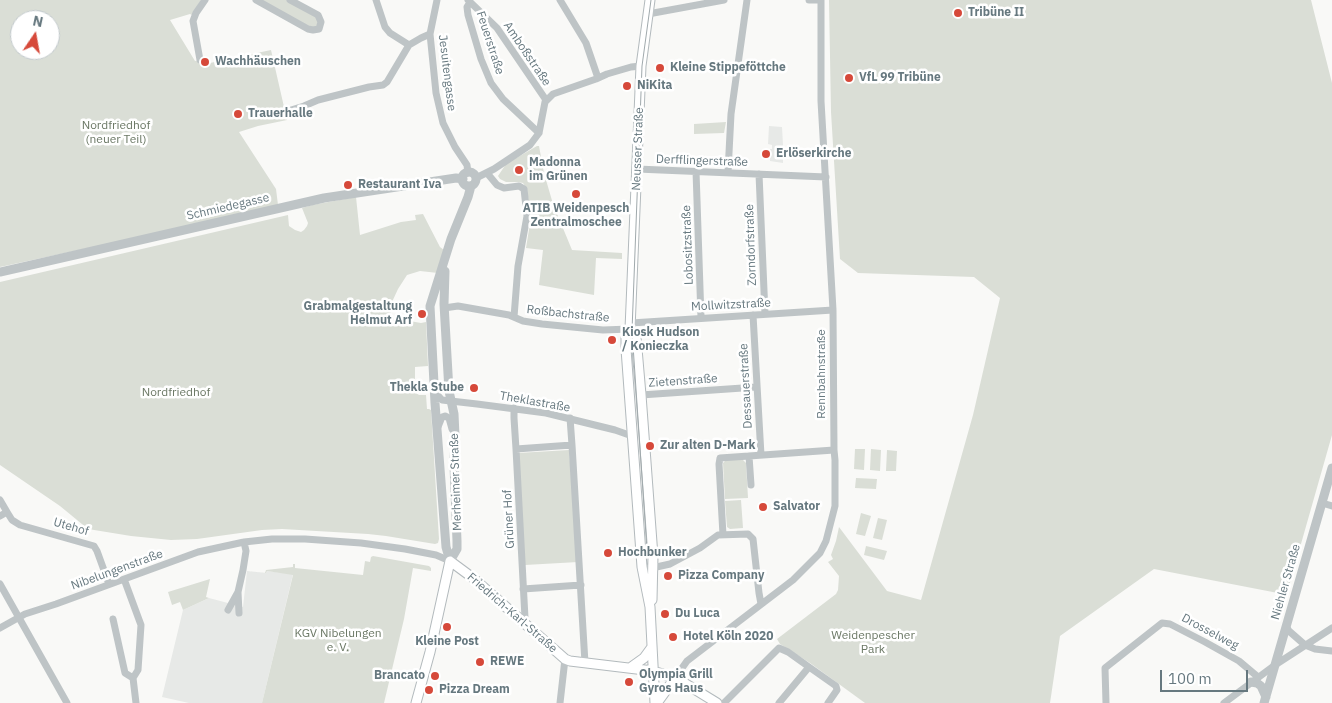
<!DOCTYPE html>
<meta charset="utf-8">
<style>
body{margin:0}
#map{position:relative;width:1332px;height:703px;overflow:hidden;background:#f9f9f7;font-family:"IBM Plex Sans",sans-serif}
canvas{display:block}
.north{position:absolute;left:10px;top:10px;width:50px;height:50px;box-sizing:border-box;background:#fff;border:1px solid #c2c9cc;border-radius:50%;rotate:12deg;font-size:14px;font-weight:700;line-height:20px;text-align:center;color:#66787f}
.north::after{content:'';display:block;margin:auto;width:18px;height:22px;background:#d6493a;clip-path:polygon(50% 0,100% 100%,50% 72%,0 100%)}
.scale{position:absolute;left:1160px;top:670px;width:88px;height:22px;box-sizing:border-box;border:2px solid #66787f;border-top:0;padding-left:6px;font-size:15px;line-height:18px;white-space:nowrap;color:#66787f;-webkit-text-stroke:4px #fff;paint-order:stroke}
</style>
<div id="map">
<canvas width="1332" height="703"></canvas>
<div class="north">N</div>
<div class="scale">100 m</div>
</div>
<script>
const ctx = document.querySelector('canvas').getContext('2d');
ctx.lineJoin = 'round';
function fill(path, color) { ctx.fillStyle = color; ctx.fill(path, 'evenodd'); }
const toPath = rows => new Path2D(rows.map(r => 'M' + r).join(''));
function strokePath(path, color, width, dash) { ctx.strokeStyle = color; ctx.lineWidth = width; ctx.lineCap = dash ? 'butt' : 'round'; ctx.setLineDash(dash || []); ctx.stroke(path); }
function write(font, color, halo, rows, align = 'center') {
  ctx.font = font + ' "IBM Plex Sans",sans-serif'; ctx.lineWidth = 5; ctx.setLineDash([]); ctx.textBaseline = 'middle'; ctx.strokeStyle = halo; ctx.fillStyle = color; for (const [text, x, y, turn = 0] of rows) {
    ctx.save(); ctx.translate(x, y); ctx.rotate((+turn || 0) * Math.PI / 180); ctx.textAlign = isNaN(turn) ? turn : align; if (halo) ctx.strokeText(text, 0, 0); ctx.fillText(text, 0, 0); ctx.restore();
  }
}
const built = toPath([
 [769,126,782,127,783,145,783,163,770,161,770,149,772,149,772,145,768,144],
 [247,571,266,573,267,571,293,574,262,703,189,703,162,697,183,610,209,598,243,607]
]);
const green = toPath([
 [0,0,201,0,192,15,190,14,170,20,195,61,209,59,210,63,271,50,287,120,258,126,239,132,276,189,278,205,204,223,0,267],
 [20,20,50,20,50,50,20,50],
 [259,0,288,0,315,15,319,24,313,29],
 [829,0,1311,0,1332,83,1332,435,1289,586,1283,594,1154,569,1060,636,1050,703,865,703,810,663,780,644,777,639,836,594,838,590,839,576,828,562,833,559,831,555,836,541,839,527,887,591,921,600,973,415,1000,298,974,277,858,273,840,259,831,112],
 [726,122,724,133,694,134,694,124],
 [537,146,539,146,544,173,553,204,572,250,622,253,622,259,596,258,594,295,539,285,543,250,526,248,531,217,530,212,527,189,523,183,518,182,506,182,500,179,498,176,506,164],
 [356,197,360,235,401,222,416,220,415,215,423,214,440,247,444,250,438,273,420,271,407,275,398,289,392,302,390,317,363,313,421,323,426,322,428,366,415,367,415,382,416,393,419,395,426,395,427,409,429,409,431,410,439,539,438,543,435,544,386,536,368,534,282,529,262,530,197,539,171,540,131,536,88,529,60,506,0,465,0,282,288,215,289,226,295,230,301,232,304,230,307,226,308,223,302,208,312,205],
 [855,449,865,449,864,470,854,469],
 [871,449,881,450,880,471,870,470],
 [569,450,578,562,525,565,518,453],
 [887,450,897,451,896,471,886,471],
 [742,459,746,463,748,498,725,499,723,463,726,460],
 [856,478,877,479,876,489,855,488],
 [741,500,743,528,730,529,727,527,725,501],
 [861,513,871,516,865,536,856,534],
 [878,518,887,520,882,540,873,538],
 [866,546,887,551,884,560,864,555],
 [373,556,429,566,431,568,431,571,413,568,404,619,384,703,262,703,293,575,267,571,266,573,247,571,265,573,266,570,293,567,293,564,295,564,295,568,363,575,365,561,370,562,371,557],
 [210,579,206,597,209,598,183,610,180,602,172,605,168,592]
]);
const minor = toPath([
 [256,0,308,29,313,30,319,29,321,22,318,15,290,0],
 [376,0,385,27,390,33,409,45],
 [437,0,430,34,436,93,443,123,455,147,467,165,468,173],
 [468,0,497,28,546,100],
 [560,0,586,43,598,78],
 [809,0,821,0],
 [470,2,467,7,468,15,481,59,491,83,503,99,539,133],
 [648,14,724,0],
 [200,60,193,21,196,13,205,0],
 [291,110,304,106,318,100,369,87,383,85,387,82,409,45,421,38,430,34],
 [637,169,826,177],
 [696,171,701,318],
 [728,172,731,114,747,0],
 [487,173,497,185,504,188,519,186,524,189,527,216,518,266,514,317],
 [759,174,765,314],
 [476,178,494,169,530,145,539,133,545,102,553,94,596,79,607,74,631,67,641,66],
 [444,308,458,306,509,315,523,321,542,324,603,330,630,329],
 [753,315,761,455],
 [631,323,833,310],
 [434,391,442,400,477,404,546,413,615,430,632,436],
 [641,395,757,387],
 [514,408,514,418,516,449],
 [570,418,572,445],
 [438,427,442,417,445,416,449,418,452,429],
 [749,456,834,450],
 [0,500,7,512,0,516],
 [1322,503,1332,506],
 [7,512,12,520,20,525,94,546,97,551,109,584],
 [723,535,719,464,720,458,749,456,751,485],
 [642,567,645,568,652,568,670,564,700,548,718,535,748,534,753,539,759,593,761,604],
 [124,579,141,625,138,670,133,678,136,703],
 [0,584,67,703],
 [523,589,581,585],
 [228,610,238,592],
 [239,613,238,592,243,570,246,551,244,542],
 [113,619,125,673,133,678],
 [523,622,525,618,516,449,572,445,585,663],
 [1286,626,1289,631,1305,645,1315,649,1332,651],
 [0,628,25,614,56,604,198,552,244,542,272,539,305,539,361,543,405,549,436,555,450,561],
 [675,678,687,661,793,580,820,553,826,541,835,506,835,460,834,450,833,310,821,101,821,0],
 [560,703,565,659],
 [724,703,779,648,788,652,809,667],
 [779,703,809,667,836,686,837,690,828,703],
 [1106,703,1105,668,1162,623,1170,624,1205,642,1239,661,1258,677],
 [1224,703,1275,665,1332,628]
]);
const tertiary = toPath([
 '462 179a7 7 0 1 1 14 0a7 7 0 1 1-14 0Z',
 [445,271,444,304,449,391,454,414,455,436,454,465,457,541,457,549,450,561],
 [0,272,324,198,456,178,463,179],
 [450,561,446,547,435,403,430,306,451,239,468,197,471,186],
 [1251,682,1257,683,1261,686,1266,697],
 [1264,703,1332,468]
]);
const secondary = toPath([
 [650,0,641,66,630,329,626,338,626,349,642,567,650,607,655,703],
 [630,329,636,337,641,395,653,556,652,600],
 [630,668,644,658,652,647],
 [416,703,430,652,450,561,473,578,565,659,570,661,653,671,675,678,686,684,717,703],
 [657,703,675,678]
]);
const tram = toPath([
 [647,550,632,331,642,66,651,0]
]);
const markers = [
 [958,13,5,"#d6493a"],
 [205,62,5,"#d6493a"],
 [660,68,5,"#d6493a"],
 [849,78,5,"#d6493a"],
 [627,86,5,"#d6493a"],
 [238,114,5,"#d6493a"],
 [766,154,5,"#d6493a"],
 [519,170,5,"#d6493a"],
 [348,185,5,"#d6493a"],
 [576,194,5,"#d6493a"],
 [422,314,5,"#d6493a"],
 [612,340,5,"#d6493a"],
 [474,388,5,"#d6493a"],
 [650,446,5,"#d6493a"],
 [763,507,5,"#d6493a"],
 [608,553,5,"#d6493a"],
 [668,576,5,"#d6493a"],
 [665,614,5,"#d6493a"],
 [447,627,5,"#d6493a"],
 [673,637,5,"#d6493a"],
 [480,662,5,"#d6493a"],
 [435,676,5,"#d6493a"],
 [629,682,5,"#d6493a"],
 [429,690,5,"#d6493a"]
];
const poiNames = [
 ["Tribüne II",968,13],
 ["Wachhäuschen",215,62],
 ["Kleine Stippeföttche",670,68],
 ["VfL 99 Tribüne",859,78],
 ["NiKita",637,86],
 ["Trauerhalle",248,114],
 ["Erlöserkirche",776,154],
 ["Madonna",529,163],
 ["im Grünen",529,177],
 ["Restaurant Iva",358,185],
 ["ATIB Weidenpesch",576,209,"center"],
 ["Zentralmoschee",576,223,"center"],
 ["Grabmalgestaltung",412,307,"right"],
 ["Helmut Arf",412,321,"right"],
 ["Kiosk Hudson",622,333],
 ["/ Konieczka",622,347],
 ["Thekla Stube",464,388,"right"],
 ["Zur alten D-Mark",660,446],
 ["Salvator",773,507],
 ["Hochbunker",618,553],
 ["Pizza Company",678,576],
 ["Du Luca",675,614],
 ["Hotel Köln 2020",683,637],
 ["Kleine Post",447,642,"center"],
 ["REWE",490,662],
 ["Olympia Grill",639,675],
 ["Gyros Haus",639,689],
 ["Brancato",425,676,"right"],
 ["Pizza Dream",439,690]
];
const streetNames = [
 ["Feuerstraße",490,43,72],
 ["Amboßstraße",527,54,56],
 ["Jesuitengasse",447,73,83],
 ["Neusser Straße",638,149,-88],
 ["Derfflingerstraße",702,161,2],
 ["Schmiedegasse",228,207,-13],
 ["Lobositzstraße",688,245,-92],
 ["Zorndorfstraße",751,245,-92],
 ["Mollwitzstraße",731,305,-3],
 ["Roßbachstraße",568,314,6],
 ["Rennbahnstraße",822,374,-90],
 ["Zietenstraße",683,381,-4],
 ["Dessauerstraße",746,386,-93],
 ["Theklastraße",535,402,10],
 ["Merheimer Straße",456,482,-92],
 ["Grüner Hof",509,519,-93],
 ["Utehof",71,527,16],
 ["Nibelungenstraße",117,570,-20],
 ["Niehler Straße",1286,582,-74],
 ["Friedrich-Karl-Straße",512,613,41],
 ["Drosselweg",1210,632,28]
];
const parkNames = [
 ["Nordfriedhof",116,126],
 ["(neuer Teil)",116,140],
 ["Nordfriedhof",176,393],
 ["KGV Nibelungen",338,634],
 ["e. V.",338,648],
 ["Weidenpescher",873,636],
 ["Park",873,650]
];
fill(built, '#e7e9e7');
fill(green, '#daded6');
strokePath(secondary, '#b3babd', 11);
strokePath(minor, '#bec4c6', 7);
strokePath(tertiary, '#bec4c6', 9);
strokePath(secondary, '#fff', 9);
strokePath(tram, '#a0a9ac', 1);
for (const [x, y, r, color] of markers) { const dot = new Path2D(); dot.arc(x, y, r, 0, 2 * Math.PI); ctx.fillStyle = color; ctx.fill(dot); strokePath(dot, '#fff', 2); }
write('bold 12px', '#66787f', '#fff', poiNames, 'left');
write('12px', '#66787f', '#fff', streetNames);
write('12px', '#6b7865', '#fff', parkNames);
</script>
